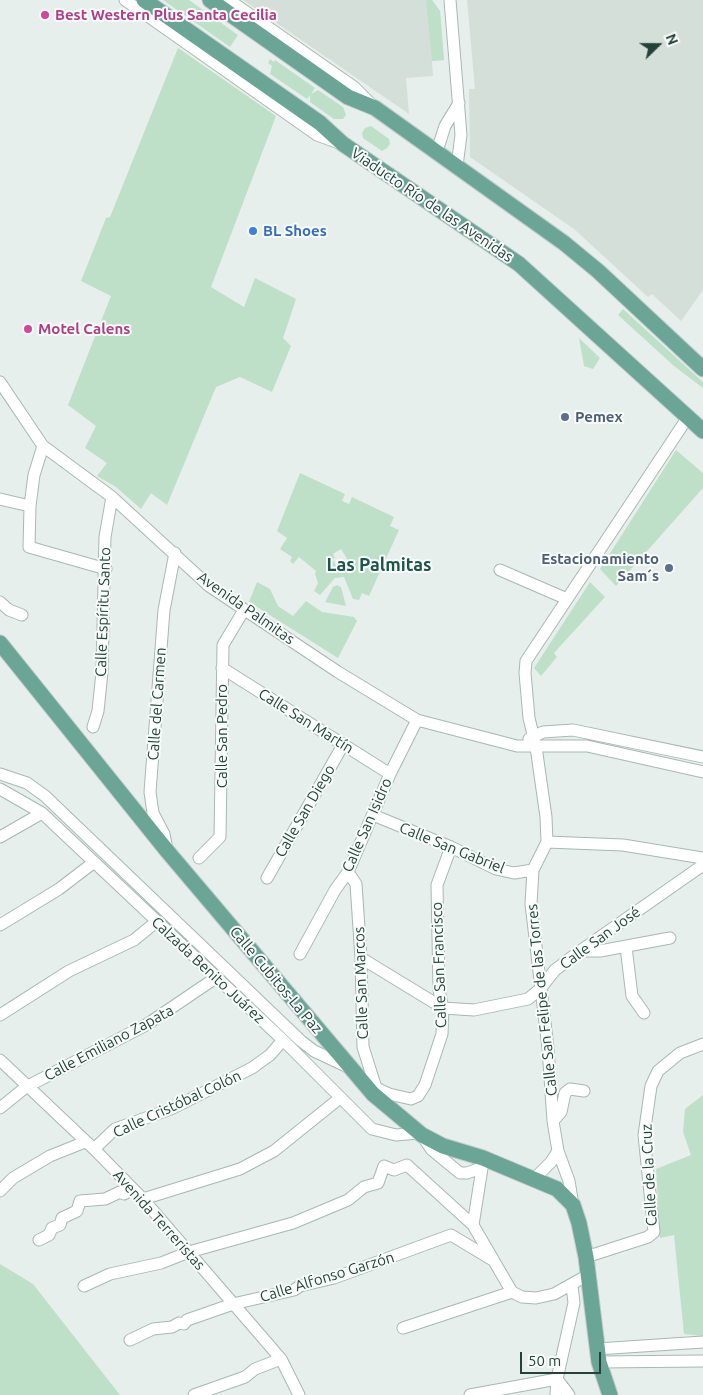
<!DOCTYPE html>
<meta charset="utf-8">
<style>
body{margin:0}
#map{position:relative;width:703px;height:1395px;overflow:hidden;background:#e6efeb;font-family:Ubuntu,sans-serif}
canvas{display:block}
.north{position:absolute;left:633px;top:20px;width:50px;height:50px;-webkit-text-stroke:4px #f7fbf9;paint-order:stroke;rotate:68deg;font-size:14px;font-weight:700;line-height:20px;text-align:center;color:#24423a}
.north::after{content:'';display:block;margin:auto;width:18px;height:22px;background:#24423a;clip-path:polygon(50% 0,100% 100%,50% 72%,0 100%)}
.scale{position:absolute;left:520px;top:1352px;width:81px;height:22px;box-sizing:border-box;border:2px solid #24423a;border-top:0;padding-left:6px;font-size:15px;line-height:18px;white-space:nowrap;color:#24423a;-webkit-text-stroke:4px #f7fbf9;paint-order:stroke}
</style>
<div id="map">
<canvas width="703" height="1395"></canvas>
<div class="north">N</div>
<div class="scale">50 m</div>
</div>
<script>
const ctx = document.querySelector('canvas').getContext('2d');
ctx.lineJoin = 'round';
function fill(path, color) { ctx.fillStyle = color; ctx.fill(path, 'evenodd'); }
const toPath = rows => new Path2D(rows.map(r => 'M' + r).join(''));
function strokePath(path, color, width, dash) { ctx.strokeStyle = color; ctx.lineWidth = width; ctx.lineCap = dash ? 'butt' : 'round'; ctx.setLineDash(dash || []); ctx.stroke(path); }
function write(font, color, halo, rows, align = 'center') {
  ctx.font = font + ' Ubuntu,sans-serif'; ctx.lineWidth = 4; ctx.setLineDash([]); ctx.textBaseline = 'middle'; ctx.strokeStyle = halo; ctx.fillStyle = color; for (const [text, x, y, turn = 0] of rows) {
    ctx.save(); ctx.translate(x, y); ctx.rotate((+turn || 0) * Math.PI / 180); ctx.textAlign = isNaN(turn) ? turn : align; if (halo) ctx.strokeText(text, 0, 0); ctx.fillText(text, 0, 0); ctx.restore();
  }
}
const built = toPath([
 [243,0,432,0,440,11,444,60,432,61,433,76,406,78,409,114],
 [467,0,703,0,703,290,681,321,652,294,648,297,574,229,470,157,469,89,475,89]
]);
const green = toPath([
 [163,0,189,0,238,35,230,47],
 [426,0,432,0,440,11,444,60,432,61],
 [178,48,276,116,211,287,244,307,255,278,296,299,283,338,291,346,272,392,240,377,216,387,167,505,151,493,141,509,116,487,97,476,107,463,85,448,96,426,68,405,111,296,81,281,106,218,110,217],
 [270,59,274,62,275,60,315,88,311,94,318,90,343,107,346,115,343,119,334,119,310,102,310,95,307,99,270,74,272,66,268,63],
 [371,126,389,139,390,144,387,148,382,151,363,138,362,133,365,128],
 [623,309,703,382,703,388,674,366,618,315],
 [579,338,600,358,593,369,584,366],
 [676,450,703,473,703,488,616,586,600,569],
 [300,473,345,494,342,501,349,504,352,497,394,517,390,526,399,530,369,596,362,593,359,600,353,599,344,577,335,578,320,595,314,591,318,583,315,574,316,571,299,557,293,564,290,561,292,557,280,549,287,538,277,531],
 [341,549,352,567,344,572,340,565,337,567,332,559,335,558,333,554],
 [257,582,270,589,278,606,293,616,306,601,322,612,354,617,357,621,338,658,249,602],
 [590,582,605,597,554,653,557,657,541,676,534,668],
 [337,585,341,587,346,606,325,602,333,587],
 [703,1095,703,1336,684,1334,674,1235,660,1238,656,1169,691,1155,683,1132,685,1109],
 [0,1264,33,1284,120,1395,0,1395]
]);
const minor = toPath([
 [125,0,317,135,339,143],
 [229,0,354,87,372,105],
 [450,0,461,135,457,166],
 [437,151,445,126,459,103],
 [0,382,43,446,112,497,209,586,338,672,417,720,517,746,587,746,703,772],
 [43,446,34,475,30,506,29,547,106,569],
 [0,499,30,506],
 [500,570,567,599],
 [0,602,9,610,22,615],
 [222,668,390,774],
 [93,727,98,711,102,672,105,537,112,497],
 [529,739,543,732,573,730,703,757],
 [0,774,27,783,45,796,301,1041,314,1051,348,1067],
 [0,789,42,813,283,1040,372,1129,396,1135,419,1133],
 [373,815,451,847,496,869,514,873,533,870],
 [0,837,42,813],
 [547,842,623,845,703,858],
 [167,849,164,834,153,813,150,792,164,610,175,553],
 [199,858,220,837,223,645,244,610],
 [348,872,356,884,361,958,363,1047,376,1088,373,1094],
 [267,878,343,745],
 [0,925,59,889,93,863],
 [626,947,632,996,644,1013],
 [580,951,600,951,670,938],
 [300,954,335,890,348,872,390,774,417,720],
 [361,958,443,1008,474,1010,528,999,540,989,555,970,580,951,703,865],
 [0,1015,69,971,134,940,156,922],
 [0,1060,94,1149,143,1199,281,1359,299,1395],
 [376,1088,389,1094,411,1099,418,1096,425,1085,442,1034,443,1008,439,990,437,885,451,847],
 [0,1108,26,1087,146,1025,217,977],
 [553,1121,561,1112,565,1093,570,1089,584,1091],
 [423,1137,432,1150,460,1173,467,1173,481,1168],
 [94,1149,115,1129,171,1109,252,1068,270,1055,283,1040],
 [534,1179,551,1162,558,1151],
 [0,1191,13,1178,50,1156,85,1142],
 [143,1199,240,1169,274,1151,340,1098],
 [573,1205,569,1181,558,1151,553,1121,548,1048,531,904,533,870,547,842,546,817,536,747,529,718,525,673,526,661,688,417],
 [473,1225,483,1162],
 [39,1240,49,1235,52,1228,60,1225,62,1218,77,1211,80,1201,105,1199,120,1192,124,1194,133,1189],
 [586,1257,648,1237,654,1232,644,1135,651,1086,658,1071,680,1053,703,1044],
 [84,1286,110,1274,161,1263,189,1252,293,1223,348,1200,364,1187,378,1183,384,1166,394,1170,407,1165,473,1225,512,1292],
 [512,1292,522,1297,536,1298,554,1294,588,1275],
 [403,1328,512,1292],
 [130,1340,153,1329,172,1327,179,1323,184,1324,187,1320,233,1304,294,1290,300,1286,334,1278,451,1235,491,1259],
 [597,1349,703,1342],
 [599,1362,703,1361],
 [194,1395,245,1377,255,1369,281,1359],
 [470,1395,557,1379,569,1395],
 [556,1395,557,1379,574,1303,572,1286]
]);
const major = toPath([
 [144,0,320,123,343,144,519,264,703,431],
 [210,0,348,97,375,108,564,243,598,271,703,369],
 [0,643,168,852,373,1094,422,1135,443,1146,483,1158,557,1189,573,1205,579,1223,586,1257,599,1362,610,1395]
]);
const markers = [
 [45,15,5,"#d1479c"],
 [253,231,5,"#3f7fe0"],
 [28,329,5,"#d1479c"],
 [565,417,5,"#5c6f8a"],
 [669,568,5,"#5c6f8a"]
];
const hotelNames = [
 ["Best Western Plus Santa Cecilia",55,15],
 ["Motel Calens",38,329]
];
const streetNames = [
 ["Viaducto Río de las Avenidas",432,205,34],
 ["Avenida Palmitas",246,608,35],
 ["Calle Espíritu Santo",103,612,-88],
 ["Calle del Carmen",157,704,-86],
 ["Calle San Martín",306,721,32],
 ["Calle San Pedro",222,736,-90],
 ["Calle San Diego",305,811,-60],
 ["Calle San Isidro",367,825,-66],
 ["Calle San Gabriel",452,848,22],
 ["Calle San José",600,938,-36],
 ["Calle San Francisco",439,965,-92],
 ["Calzada Benito Juárez",208,970,43],
 ["Calle Cubitos-La Paz",276,980,50],
 ["Calle San Marcos",361,983,-92],
 ["Calle San Felipe de las Torres",542,1000,-96],
 ["Calle Emiliano Zapata",109,1043,-28],
 ["Calle Cristóbal Colón",177,1104,-25],
 ["Calle de la Cruz",649,1175,-93],
 ["Avenida Terreristas",159,1220,48],
 ["Calle Alfonso Garzón",327,1277,-17]
];
const shopNames = [
 ["BL Shoes",263,231]
];
const serviceNames = [
 ["Pemex",575,417],
 ["Estacionamiento",659,559,"right"],
 ["Sam´s",659,576,"right"]
];
const quarterNames = [
 ["Las Palmitas",379,565]
];
fill(built, '#d4dfda');
fill(green, '#bfe0c8');
strokePath(minor, '#a8b8b2', 13);
strokePath(major, '#c2cac8', 17);
strokePath(minor, '#fff', 11);
strokePath(major, '#6aa596', 15);
for (const [x, y, r, color] of markers) { const dot = new Path2D(); dot.arc(x, y, r, 0, 2 * Math.PI); ctx.fillStyle = color; ctx.fill(dot); strokePath(dot, '#f7fbf9', 2); }
write('bold 15px', '#b23c85', '#f7fbf9', hotelNames, 'left');
write('15px', '#24423a', '#f7fbf9', streetNames);
write('bold 15px', '#366cbe', '#f7fbf9', shopNames, 'left');
write('bold 15px', '#4e5e75', '#f7fbf9', serviceNames, 'left');
write('bold 18px', '#1f5548', '#f7fbf9', quarterNames);
</script>
